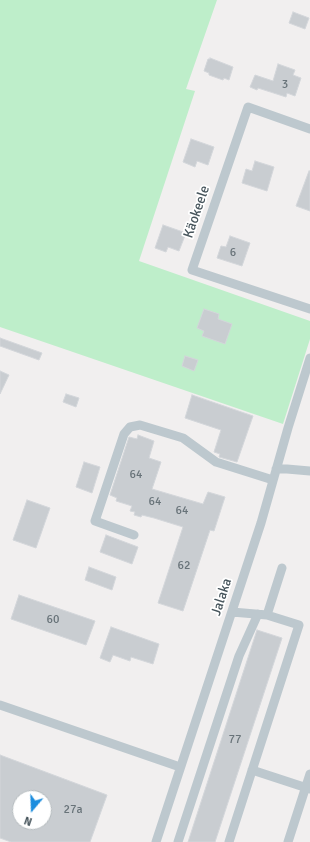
<!DOCTYPE html>
<meta charset="utf-8">
<style>
body{margin:0}
#map{position:relative;width:310px;height:842px;overflow:hidden;background:#f1efef;font-family:Signika,sans-serif}
canvas{display:block}
.north{position:absolute;left:12px;top:790px;width:40px;height:40px;box-sizing:border-box;background:#fff;border:1px solid #b5bbbe;border-radius:50%;rotate:199deg;font-size:11px;font-weight:700;line-height:16px;text-align:center;color:#47555c}
.north::after{content:'';display:block;margin:auto;width:14px;height:18px;background:#1c8dde;clip-path:polygon(50% 0,100% 100%,50% 72%,0 100%)}
</style>
<div id="map">
<canvas width="310" height="842"></canvas>
<div class="north">N</div>
</div>
<script>
const ctx = document.querySelector('canvas').getContext('2d');
ctx.lineJoin = 'round';
function fill(path, color) { ctx.fillStyle = color; ctx.fill(path, 'evenodd'); }
const toPath = rows => new Path2D(rows.map(r => 'M' + r).join(''));
function strokePath(path, color, width, dash) { ctx.strokeStyle = color; ctx.lineWidth = width; ctx.lineCap = dash ? 'butt' : 'round'; ctx.setLineDash(dash || []); ctx.stroke(path); }
function write(font, color, halo, rows, align = 'center') {
  ctx.font = font + ' Signika,sans-serif'; ctx.lineWidth = 3.5; ctx.setLineDash([]); ctx.textBaseline = 'middle'; ctx.strokeStyle = halo; ctx.fillStyle = color; for (const [text, x, y, turn = 0] of rows) {
    ctx.save(); ctx.translate(x, y); ctx.rotate((+turn || 0) * Math.PI / 180); ctx.textAlign = isNaN(turn) ? turn : align; if (halo) ctx.strokeText(text, 0, 0); ctx.fillText(text, 0, 0); ctx.restore();
  }
}
const green = toPath([
 [0,0,217,0,186,89,195,91,139,261,310,321,310,339,283,424,0,327]
]);
const building = toPath([
 [293,12,309,18,305,29,289,23,293,12],
 [210,58,233,67,229,80,224,78,223,80,209,75,209,73,204,71,208,59,210,59,210,58],
 [278,64,295,70,293,75,301,78,295,96,287,93,286,97,258,88,257,90,250,87,255,75,273,81,278,64],
 [191,139,214,147,208,165,197,161,195,167,183,162,191,139],
 [255,161,274,167,267,191,242,183,246,169,252,171,255,161],
 [309,171,310,171,310,211,296,206,309,171],
 [163,225,186,233,179,251,168,247,166,252,155,248,163,225],
 [230,236,250,243,242,266,217,258,221,246,226,247,230,236],
 [204,309,219,314,218,319,232,324,225,344,202,336,204,331,197,328,204,309],
 [0,338,42,353,39,360,0,346,0,338],
 [185,356,198,360,194,371,182,366,185,356],
 [0,371,9,375,0,394,0,371],
 [66,394,79,398,76,407,63,402,66,394],
 [192,395,253,416,237,462,219,457,220,454,214,452,221,430,185,418,192,395],
 [138,435,154,441,149,458,161,462,152,489,203,504,208,492,225,497,214,531,210,530,183,611,158,603,183,527,154,518,142,515,141,517,134,515,135,512,130,511,132,506,116,501,117,498,110,495,129,437,137,439,138,435],
 [84,462,100,467,92,493,76,487,84,462],
 [27,500,50,508,36,548,13,540,27,500],
 [106,535,138,547,132,564,100,552,106,535],
 [89,567,116,577,112,590,85,580,89,567],
 [19,595,95,621,86,645,11,619,19,595],
 [111,627,159,644,153,664,131,657,130,661,113,655,110,662,100,658,111,627],
 [257,630,282,638,215,842,188,842,257,630],
 [0,755,107,795,90,842,11,842,0,838,0,755],
 [20,798,44,798,44,822,20,822,20,798]
]);
const minor = toPath([
 [310,129,248,107,192,270,310,309],
 [276,469,287,469,310,471],
 [134,535,95,521,124,434,130,427,140,425,183,438,216,462,273,480],
 [267,615,282,568],
 [0,705,180,767],
 [252,770,310,789],
 [156,842,261,523,288,428,310,358],
 [178,842,239,656,258,614],
 [229,842,299,625,267,615,232,612],
 [288,842,310,774]
]);
const numberNames = [
 ["3",285,85],
 ["6",233,253],
 ["64",136,475],
 ["64",155,502],
 ["64",182,511],
 ["62",184,566],
 ["60",53,620],
 ["77",235,740],
 ["27a",73,810]
];
const streetNames = [
 ["Käokeele",197,212,-71],
 ["Jalaka",222,597,-72]
];
fill(green, '#beeeca');
fill(building, '#c9cdd1');
strokePath(building, '#d3d6da', 1);
strokePath(minor, '#bdc8ce', 9);
write('12px', '#687379', null, numberNames);
write('14px', '#47555c', '#fff', streetNames);
</script>
